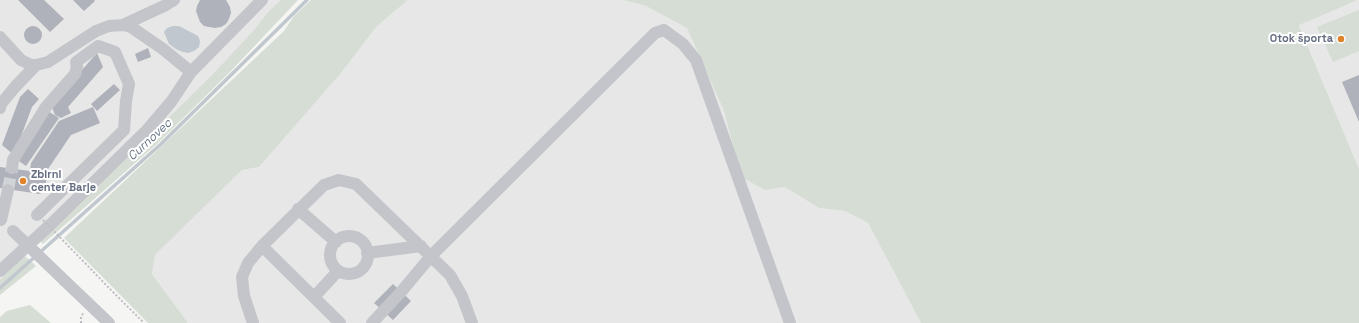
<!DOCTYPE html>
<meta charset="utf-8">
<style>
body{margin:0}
canvas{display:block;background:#f5f6f3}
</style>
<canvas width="1359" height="323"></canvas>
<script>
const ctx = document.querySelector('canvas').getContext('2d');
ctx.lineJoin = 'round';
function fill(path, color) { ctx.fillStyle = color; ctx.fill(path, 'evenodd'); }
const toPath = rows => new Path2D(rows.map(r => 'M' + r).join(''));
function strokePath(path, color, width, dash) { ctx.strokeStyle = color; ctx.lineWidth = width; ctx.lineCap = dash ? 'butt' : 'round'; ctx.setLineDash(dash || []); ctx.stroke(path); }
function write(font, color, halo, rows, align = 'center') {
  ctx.font = font + ' "Space Grotesk",sans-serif'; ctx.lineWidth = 4; ctx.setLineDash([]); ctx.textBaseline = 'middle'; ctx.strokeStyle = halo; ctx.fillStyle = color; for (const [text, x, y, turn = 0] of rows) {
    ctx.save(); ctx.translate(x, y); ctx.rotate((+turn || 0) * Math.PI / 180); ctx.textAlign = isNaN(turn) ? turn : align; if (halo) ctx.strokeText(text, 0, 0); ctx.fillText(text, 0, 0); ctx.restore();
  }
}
const built = toPath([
 [0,0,281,0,269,11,253,31,211,76,149,137,0,280],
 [408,0,623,0,646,6,687,28,724,111,741,177,765,190,785,187,819,208,845,211,868,223,921,323,188,323,152,274,155,255,242,170,259,167,341,73,377,26],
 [1359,0,1359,169,1299,24]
]);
const green = toPath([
 [281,0,298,0,230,72,159,142,43,244,40,241,149,137,211,76,253,31,269,11],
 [311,0,408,0,377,26,341,73,259,167,242,170,155,255,152,274,188,323,148,323,64,238,284,31,294,16],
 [623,0,1358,0,1299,25,1359,169,1359,323,921,323,868,223,845,211,819,208,785,187,765,190,741,177,724,111,687,28,646,6],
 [1359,10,1359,51,1333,62,1317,27],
 [24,255,36,266,0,295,0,280],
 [30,305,51,323,0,323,0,317,7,311]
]);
const water = toPath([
 [173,26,179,26,198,36,200,41,199,47,194,51,188,53,183,52,176,49,169,44,164,32,167,28]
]);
const stream = toPath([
 [0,288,161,144,307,0]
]);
const building = toPath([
 [18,0,44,0,64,19,50,32],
 [73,0,94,0,95,1,84,11],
 [200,0,226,0,230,7,231,13,229,19,226,24,221,27,215,28,204,26,200,22,196,11,197,6],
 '24 35a9 9 0 1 1 18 0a9 9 0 1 1-18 0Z',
 [148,48,151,57,138,62,135,54],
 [97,53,103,67,68,107,71,113,61,118,55,115,51,105],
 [1359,75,1359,122,1342,82],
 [114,84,120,90,97,111,91,104],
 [28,89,39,99,32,107,14,155,2,145,20,97],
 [93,107,100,123,71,135,48,169,45,189,40,194,0,188,0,167,30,171,31,163,59,121],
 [48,111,59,118,26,166,16,159],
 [393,284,411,301,393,320,374,303]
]);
const minorTunnel = toPath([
 [8,190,12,168]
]);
const path = toPath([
 [85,263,109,288,144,323],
 [81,323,81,318,83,313]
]);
const minor = toPath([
 [123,25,166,5,174,0],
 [0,37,21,60,31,65,36,65,48,62,96,31,109,26,123,25,131,27,163,49,191,72],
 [0,108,1,104,15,87,36,65],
 [12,168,13,160,46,107,75,74,77,67,76,62,98,46,115,52,129,84,126,101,124,130,37,215],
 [298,209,336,242],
 [1,220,8,190],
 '330 255a19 19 0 1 1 38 0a19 19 0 1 1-38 0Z',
 [262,246,340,323],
 [367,253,421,246],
 [0,271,51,224,147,130,171,102,191,72,262,0],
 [65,281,109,323],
 [314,297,338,271],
 [253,323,244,296,242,277,248,263,262,246,324,185,339,180,356,184,450,275,462,296,472,323],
 [372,323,401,292,431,256,655,33,664,30,683,44,696,60,790,323]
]);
const pathBridge = toPath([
 [43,220,85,263]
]);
const minorBridge = toPath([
 [13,231,65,281]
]);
const markers = [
 [1341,39,4,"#df822a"],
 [23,181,4,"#df822a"]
];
const poiNames = [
 ["Otok športa",1333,39],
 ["Zbirni",31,175,"left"],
 ["center Barje",31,188,"left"]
];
const waterNames = [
 ["Curnovec",150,140,-43]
];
fill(built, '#e6e7e6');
fill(green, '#d5ddd4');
fill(water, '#c1c7cf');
strokePath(stream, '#c1c7cf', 3.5);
fill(building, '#afb2ba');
strokePath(minorTunnel, '#d1d4d7', 12, [12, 6]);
strokePath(path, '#bdbec1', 2, [2, 2]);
strokePath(minor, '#c4c5ca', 12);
strokePath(pathBridge, '#bdbec1', 2, [2, 2]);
strokePath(minorBridge, '#c4c5ca', 12);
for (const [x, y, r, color] of markers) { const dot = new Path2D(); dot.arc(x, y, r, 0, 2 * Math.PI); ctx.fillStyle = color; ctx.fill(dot); strokePath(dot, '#fff', 1.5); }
write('bold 11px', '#666e83', '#fff', poiNames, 'right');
write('italic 12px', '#667586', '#fff', waterNames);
</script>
